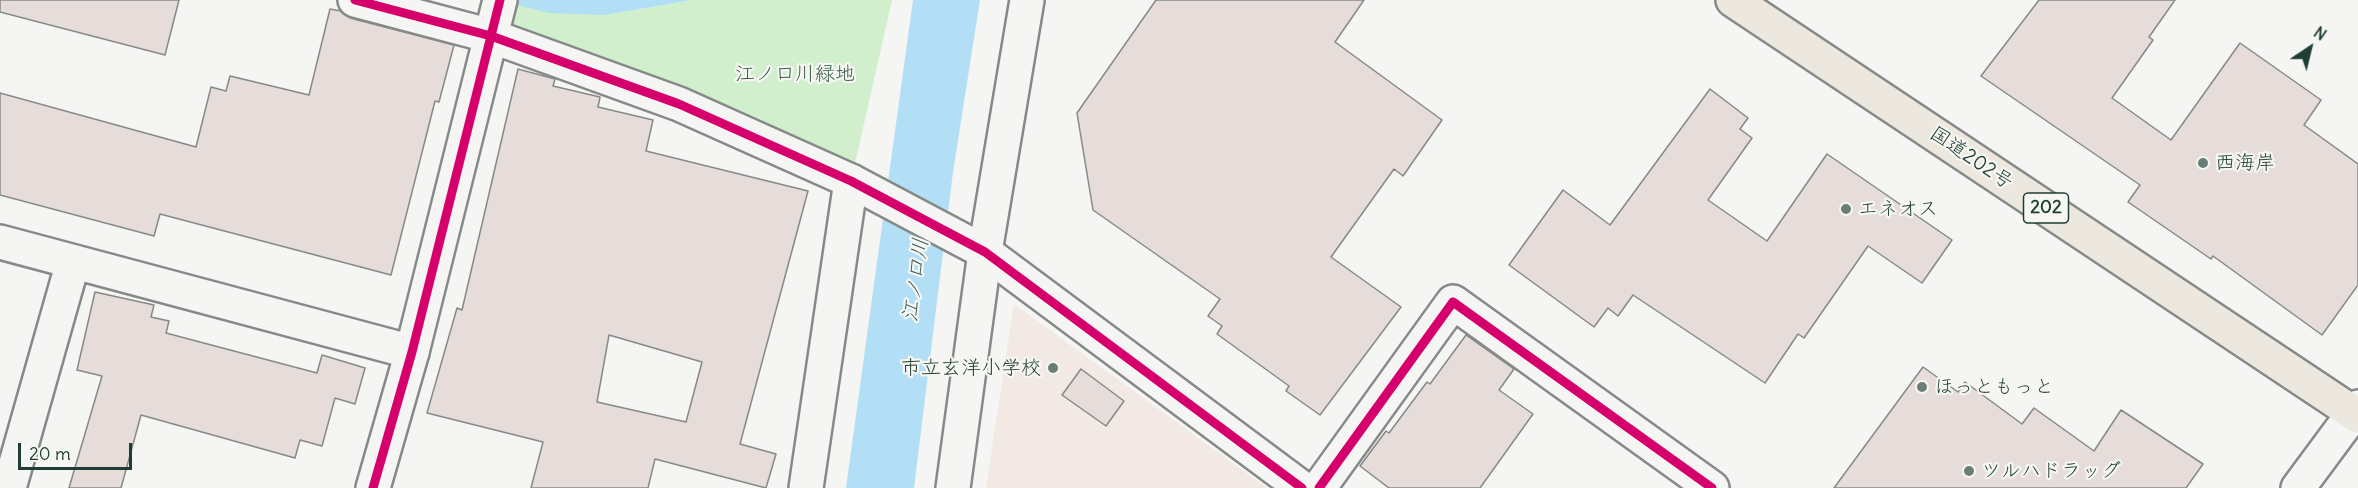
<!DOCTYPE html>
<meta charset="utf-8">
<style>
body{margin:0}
#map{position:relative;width:2358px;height:488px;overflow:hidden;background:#f5f5f3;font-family:Delius,sans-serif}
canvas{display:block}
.north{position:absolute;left:2280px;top:18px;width:60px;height:60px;-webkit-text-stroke:4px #f6f6f2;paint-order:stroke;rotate:35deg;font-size:16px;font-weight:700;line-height:24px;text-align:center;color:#1f3d34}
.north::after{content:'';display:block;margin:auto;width:21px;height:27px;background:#1f3d34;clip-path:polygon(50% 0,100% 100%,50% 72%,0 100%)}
.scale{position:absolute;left:18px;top:443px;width:114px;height:27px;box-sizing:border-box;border:3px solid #1f3d34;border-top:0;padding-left:8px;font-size:18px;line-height:21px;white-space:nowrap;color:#1f3d34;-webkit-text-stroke:4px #f6f6f2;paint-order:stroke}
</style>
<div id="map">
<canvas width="2358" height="488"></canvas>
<div class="north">N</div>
<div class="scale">20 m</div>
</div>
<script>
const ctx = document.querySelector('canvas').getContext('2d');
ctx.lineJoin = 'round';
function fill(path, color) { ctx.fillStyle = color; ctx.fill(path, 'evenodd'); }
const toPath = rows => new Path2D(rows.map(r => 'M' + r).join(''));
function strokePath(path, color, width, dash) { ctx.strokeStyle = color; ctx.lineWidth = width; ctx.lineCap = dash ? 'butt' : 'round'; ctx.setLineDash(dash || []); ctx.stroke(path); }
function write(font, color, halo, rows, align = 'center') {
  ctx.font = font + ' Delius,"Klee One",sans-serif'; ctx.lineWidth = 4.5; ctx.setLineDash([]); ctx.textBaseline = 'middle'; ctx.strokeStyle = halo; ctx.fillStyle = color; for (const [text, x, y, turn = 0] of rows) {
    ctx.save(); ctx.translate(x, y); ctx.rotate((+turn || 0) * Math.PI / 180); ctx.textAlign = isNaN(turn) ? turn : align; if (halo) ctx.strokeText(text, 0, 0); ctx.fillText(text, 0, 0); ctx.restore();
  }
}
const built = toPath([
 [1014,304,1267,488,986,488]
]);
const green = toPath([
 [500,0,605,15,692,0,892,0,851,181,491,36]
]);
const water = toPath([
 [497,0,692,0,605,15,549,13],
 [913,0,980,0,953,172,914,488,846,488]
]);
const building = toPath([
 [0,0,179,0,165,55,0,12,0,0],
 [1156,0,1364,0,1335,42,1442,120,1403,176,1394,169,1331,257,1401,307,1320,415,1286,391,1289,386,1217,334,1222,326,1208,316,1220,299,1093,210,1077,113,1156,0],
 [2039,0,2175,0,2149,37,2153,40,2112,98,2171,140,2240,43,2321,100,2304,125,2358,164,2358,285,2322,335,2213,256,2211,259,2128,202,2140,185,1981,76,2039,0],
 [330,9,341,11,350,18,454,45,439,102,435,101,391,275,160,214,154,236,0,195,0,93,196,147,211,87,226,91,230,76,309,95,330,9],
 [518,69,555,79,553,86,600,97,598,107,653,120,646,151,808,191,740,444,776,454,766,488,655,459,648,488,531,488,543,442,427,413,457,308,462,310,518,69],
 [609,335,702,362,686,422,597,402,609,335],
 [1710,89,1748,118,1740,129,1752,138,1708,200,1767,241,1827,154,1952,240,1922,283,1868,246,1804,338,1798,334,1765,383,1633,295,1618,316,1608,308,1594,327,1509,265,1563,190,1610,225,1710,89],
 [95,292,154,305,151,317,169,321,166,333,317,373,322,355,365,368,355,404,335,398,322,446,300,440,295,458,141,415,121,488,69,488,102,376,77,370,95,292],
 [1466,335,1514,369,1499,390,1533,414,1480,488,1389,488,1360,466,1386,431,1389,433,1427,382,1430,384,1466,335],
 [1923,367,1958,392,1965,382,2022,424,2034,408,2094,451,2121,410,2203,464,2186,488,1834,488,1923,367],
 [1081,369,1124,401,1106,426,1062,395,1081,369]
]);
const minor = toPath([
 [491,36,500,0],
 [0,242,412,352],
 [985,252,1302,488],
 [9,488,73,262],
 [806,488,851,181],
 [1319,488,1453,302,1712,488]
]);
const tertiary = toPath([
 [355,0,491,36,679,104,851,181,985,252],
 [373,488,412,352,491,36],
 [953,488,985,252,1027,0],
 [2298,488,2358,407]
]);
const trunk = toPath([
 [1733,0,2358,416]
]);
const cycleway = toPath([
 [355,0,491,36,679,104,851,181,985,252,1302,488],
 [373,488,412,352,500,0],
 [1319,488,1453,302,1712,488]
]);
const markers = [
 [2203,163,6,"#6a7d77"],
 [1846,209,6,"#6a7d77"],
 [1053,368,6,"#6a7d77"],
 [1922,387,6,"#6a7d77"],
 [1969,471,6,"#6a7d77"]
];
const shields = [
 [2046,208,45]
];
const shieldNames = [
 ["202",2046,208]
];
const parkNames = [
 ["江ノ口川緑地",795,74]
];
const streetNames = [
 ["国道202号",1971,158,34]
];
const poiNames = [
 ["西海岸",2215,163],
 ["エネオス",1858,209],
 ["市立玄洋小学校",1041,368,"right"],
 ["ほっともっと",1934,387],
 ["ツルハドラッグ",1981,471]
];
const waterNames = [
 ["江ノ口川",916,280,-82]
];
fill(built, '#f2e8e4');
fill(green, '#d1efcc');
fill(water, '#b2dff6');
fill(building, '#e6dcd9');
strokePath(building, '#858a88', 1.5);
strokePath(minor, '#858a88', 38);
strokePath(tertiary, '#858a88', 38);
strokePath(trunk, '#858a88', 38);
strokePath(minor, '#f5f5f3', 33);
strokePath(tertiary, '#f5f5f3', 33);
strokePath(trunk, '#ece8df', 33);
strokePath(cycleway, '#d6006c', 9);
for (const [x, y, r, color] of markers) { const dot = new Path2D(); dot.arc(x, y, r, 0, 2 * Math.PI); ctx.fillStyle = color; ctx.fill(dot); strokePath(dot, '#f6f6f2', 2); }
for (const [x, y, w] of shields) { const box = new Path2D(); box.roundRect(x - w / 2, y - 15, w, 30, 4.5); ctx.fillStyle = '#f6f6f2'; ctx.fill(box); strokePath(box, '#1f3d34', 1.5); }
write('bold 18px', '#1f3d34', null, shieldNames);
write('20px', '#3d604c', '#f6f6f2', parkNames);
write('20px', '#1f3d34', '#f6f6f2', streetNames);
write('20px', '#1f3d34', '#f6f6f2', poiNames, 'left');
write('italic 21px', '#375c5b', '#f6f6f2', waterNames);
</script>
